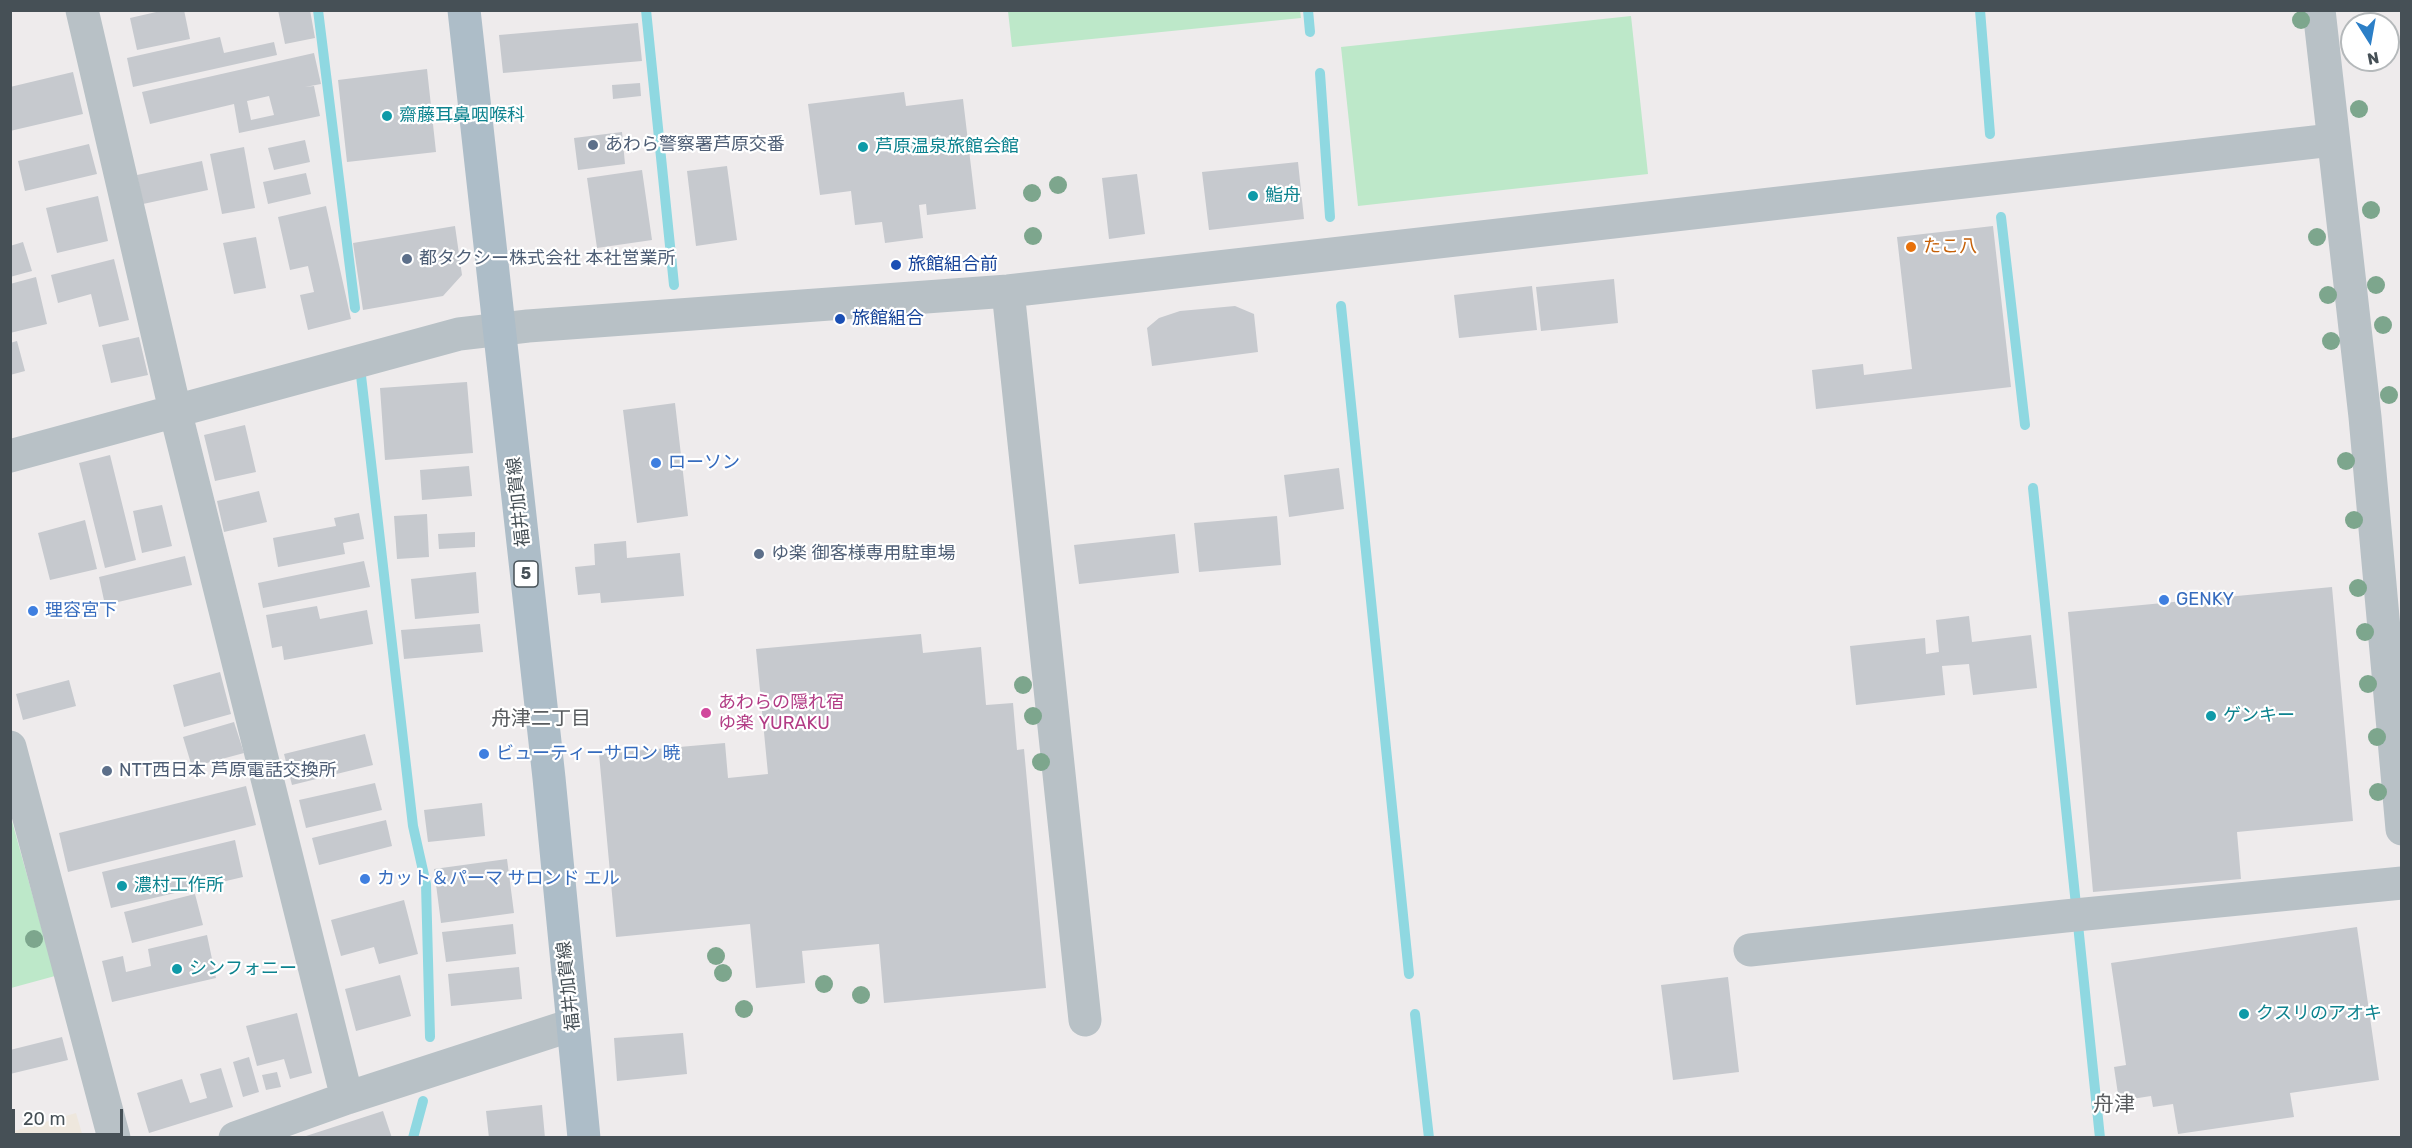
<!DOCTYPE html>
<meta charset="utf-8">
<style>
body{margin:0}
#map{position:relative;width:2412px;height:1148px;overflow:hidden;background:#eeebec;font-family:Rubik,sans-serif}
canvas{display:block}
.frame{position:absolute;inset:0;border:12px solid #465056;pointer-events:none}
.north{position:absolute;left:2340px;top:12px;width:60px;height:60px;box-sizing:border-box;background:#fff;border:2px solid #b5b9bb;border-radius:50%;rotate:169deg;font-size:16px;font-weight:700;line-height:24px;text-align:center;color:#465056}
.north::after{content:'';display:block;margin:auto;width:21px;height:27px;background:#2c7fc7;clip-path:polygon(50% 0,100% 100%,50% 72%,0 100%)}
.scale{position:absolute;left:12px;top:1109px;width:111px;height:27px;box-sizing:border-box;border:3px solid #465056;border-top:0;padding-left:8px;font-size:18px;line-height:21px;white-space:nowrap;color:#465056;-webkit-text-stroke:4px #fff;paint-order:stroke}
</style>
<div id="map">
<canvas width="2412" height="1148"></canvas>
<div class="frame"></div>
<div class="north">N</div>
<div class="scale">20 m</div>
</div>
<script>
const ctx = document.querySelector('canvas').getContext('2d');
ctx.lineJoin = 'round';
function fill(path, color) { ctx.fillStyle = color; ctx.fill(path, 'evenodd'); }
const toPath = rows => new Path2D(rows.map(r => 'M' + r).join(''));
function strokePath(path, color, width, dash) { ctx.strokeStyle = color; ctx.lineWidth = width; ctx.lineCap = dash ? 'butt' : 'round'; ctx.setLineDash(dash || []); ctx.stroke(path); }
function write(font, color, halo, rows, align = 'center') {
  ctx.font = font + ' Rubik,"Noto Sans JP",sans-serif'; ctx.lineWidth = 4.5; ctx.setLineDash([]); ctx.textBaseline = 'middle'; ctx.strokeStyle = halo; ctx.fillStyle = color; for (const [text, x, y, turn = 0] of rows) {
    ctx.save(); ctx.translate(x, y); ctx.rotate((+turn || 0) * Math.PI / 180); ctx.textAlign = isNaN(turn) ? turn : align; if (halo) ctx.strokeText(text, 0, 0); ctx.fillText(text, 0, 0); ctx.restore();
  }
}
const green = toPath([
 [1300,10,1301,18,1012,47,1008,11],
 [1631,16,1648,174,1358,206,1341,47],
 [10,814,55,976,11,988,10,988]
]);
const sand = toPath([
 [76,1113,83,1137,11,1137,11,1132]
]);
const stream = toPath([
 [318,10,355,308],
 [646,10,674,285],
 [1308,10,1310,32],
 [1980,10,1990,134],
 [1320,73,1330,217],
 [2001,217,2025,425],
 [1341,306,1409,974],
 [360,367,413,826,426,884,430,1037],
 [2033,488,2100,1138],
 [1415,1014,1429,1138],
 [413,1138,423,1101]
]);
const building = toPath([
 [165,10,184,10,190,39,137,50,130,18],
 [278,10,310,10,315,38,285,44],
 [638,23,642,61,503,73,499,35],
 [220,37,224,53,274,42,277,55,133,87,127,58],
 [314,53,321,84,305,87,314,86,320,116,239,133,234,104,150,124,142,92],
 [269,96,274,115,251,120,247,101],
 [427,69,436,152,347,162,338,80],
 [73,72,83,114,10,131,10,87],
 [640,83,641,96,613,99,612,85],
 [904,92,906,106,963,99,976,209,927,215,926,204,919,205,923,238,885,243,882,222,855,225,851,191,820,195,808,104],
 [622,132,625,164,578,170,574,138],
 [305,140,310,162,274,170,268,148],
 [89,144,97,174,25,191,18,161],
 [244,147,255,208,222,214,210,154],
 [202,161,208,190,143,204,137,175],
 [1298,162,1304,219,1209,230,1202,172],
 [727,166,737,240,696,246,687,171],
 [642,170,652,240,597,248,587,178],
 [306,173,311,194,268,204,263,182],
 [1137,174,1145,234,1109,239,1102,178],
 [98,196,108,241,57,253,46,208],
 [326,206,351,319,308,330,300,295,314,292,308,266,290,270,278,217],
 [455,226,462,275,443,296,363,310,353,243],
 [1993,226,2011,387,1816,409,1812,370,1863,364,1864,375,1912,369,1897,237],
 [256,237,266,288,234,294,223,243],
 [23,242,32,271,10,277,10,246],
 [114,259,129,320,99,327,91,294,58,303,51,275],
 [36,277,47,324,10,333,10,284],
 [1614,279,1618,323,1541,331,1536,287],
 [1532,286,1537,330,1459,338,1454,295],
 [1235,306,1254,314,1258,352,1152,366,1147,328,1159,318,1180,311],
 [139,337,148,375,111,383,102,345],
 [17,341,25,371,10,375,10,343],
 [467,382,473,453,385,460,380,388],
 [675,403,688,516,637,523,623,410],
 [245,425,256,472,215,481,204,435],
 [110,455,136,560,105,568,79,463],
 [469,466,472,496,422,500,420,470],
 [1339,468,1344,509,1289,517,1284,475],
 [259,491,267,522,224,532,217,501],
 [162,505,172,546,142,553,133,511],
 [359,513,364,539,343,543,345,554,278,567,273,538,336,526,334,518],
 [427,514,429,557,397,559,394,516],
 [1277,516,1281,565,1199,572,1194,523],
 [85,520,97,569,50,580,38,533],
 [475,532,475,547,439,549,438,534],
 [1175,534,1179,573,1079,584,1074,545],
 [626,541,627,558,680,553,684,596,601,603,600,593,578,595,575,567,595,565,594,544],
 [185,556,192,585,105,605,99,577],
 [364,561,370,587,263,608,258,583],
 [476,572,479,613,415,619,411,579],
 [2332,587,2353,821,2237,832,2241,879,2093,892,2068,612],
 [317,606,320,619,367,610,373,644,284,660,282,646,272,648,266,615],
 [1969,616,1972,642,2031,635,2037,688,1973,695,1969,664,1942,666,1945,695,1856,705,1850,646,1925,638,1926,654,1939,652,1936,620],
 [480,624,483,652,404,659,401,630],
 [921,634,923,653,981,647,986,705,1013,703,1017,750,1024,749,1046,988,884,1003,879,944,802,951,805,983,756,988,750,924,616,937,599,754,725,743,728,778,768,774,756,649],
 [220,672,231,714,184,727,173,685],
 [69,680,76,706,23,720,16,694],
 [234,722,244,753,192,767,183,737],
 [365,734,373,765,292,785,284,754],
 [375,783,382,810,306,828,299,800],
 [246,786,256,825,68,872,59,833],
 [482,803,485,836,428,842,424,810],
 [386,820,392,846,319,865,312,838],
 [235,840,243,877,111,908,102,872],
 [507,859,514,913,441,923,434,869],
 [195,894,203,925,132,943,124,912],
 [404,900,418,954,379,964,374,947,341,956,331,920],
 [513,924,516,954,446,962,442,932],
 [2357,927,2379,1080,2290,1093,2294,1117,2178,1134,2173,1104,2153,1107,2151,1096,2119,1101,2114,1067,2126,1065,2111,963],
 [207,935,216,978,112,1002,102,961,123,956,126,972,151,966,148,949],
 [519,967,522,999,451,1006,448,974],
 [400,975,411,1016,356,1031,345,989],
 [1728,977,1739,1072,1673,1080,1661,985],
 [297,1013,312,1073,290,1079,284,1059,257,1066,246,1026],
 [683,1033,687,1074,617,1081,614,1038],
 [62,1037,68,1060,10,1074,10,1050],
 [249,1057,259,1092,243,1097,233,1062],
 [221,1068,233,1107,149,1133,137,1093,182,1079,190,1103,207,1098,200,1074],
 [277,1072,281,1087,266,1090,262,1075],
 [542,1105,545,1138,489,1138,486,1111],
 [383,1111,392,1138,303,1138,303,1137]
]);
const minor = toPath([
 [82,10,175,410,347,1098],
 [2319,10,2365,417,2402,829],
 [1008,291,1085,1020],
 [10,456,459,334,528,326,1008,291,2332,140],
 [10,747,114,1138],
 [1750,950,2065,916,2402,883],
 [235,1138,347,1098,572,1025]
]);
const major = toPath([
 [464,10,549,778,584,1138]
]);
const trees = [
 [2301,20],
 [2359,109],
 [1058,185],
 [1032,193],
 [2371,210],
 [1033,236],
 [2317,237],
 [2376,285],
 [2328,295],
 [2383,325],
 [2331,341],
 [2389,395],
 [2346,461],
 [2354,520],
 [2358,588],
 [2365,632],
 [2368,684],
 [1023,685],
 [1033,716],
 [2377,737],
 [1041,762],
 [2378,792],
 [34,939],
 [716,956],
 [723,973],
 [824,984],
 [861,995],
 [744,1009]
];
const markers = [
 [387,116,6,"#0f9aa8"],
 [593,145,6,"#5c6f8a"],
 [863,147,6,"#0f9aa8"],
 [1253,196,6,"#0f9aa8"],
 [1911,247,6,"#e8710a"],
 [407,259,6,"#5c6f8a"],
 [896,265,6,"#1a4fb4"],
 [840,319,6,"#1a4fb4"],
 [656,463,6,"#3f7fe0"],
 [759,554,6,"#5c6f8a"],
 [2164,600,6,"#3f7fe0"],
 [33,611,6,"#3f7fe0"],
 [706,713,6,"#d1479c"],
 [2211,716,6,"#0f9aa8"],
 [484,754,6,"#3f7fe0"],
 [107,771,6,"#5c6f8a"],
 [365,879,6,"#3f7fe0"],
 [122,886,6,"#0f9aa8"],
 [177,969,6,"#0f9aa8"],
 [2244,1014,6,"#0f9aa8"]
];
const shields = [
 [526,574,24]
];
const shieldNames = [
 ["5",526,574]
];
const cultureNames = [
 ["齋藤耳鼻咽喉科",399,116],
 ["芦原温泉旅館会館",875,147],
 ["鮨舟",1265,196],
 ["ゲンキー",2223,716],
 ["濃村工作所",134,886],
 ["シンフォニー",189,969],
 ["クスリのアオキ",2256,1014]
];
const serviceNames = [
 ["あわら警察署芦原交番",605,145],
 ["都タクシー株式会社 本社営業所",419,259],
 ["ゆ楽 御客様専用駐車場",771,554],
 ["NTT西日本 芦原電話交換所",119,771]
];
const foodNames = [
 ["たこ八",1923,247]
];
const transitNames = [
 ["旅館組合前",908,265],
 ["旅館組合",852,319]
];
const shopNames = [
 ["ローソン",668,463],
 ["GENKY",2176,600],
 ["理容宮下",45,611],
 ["ビューティーサロン 暁",496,754],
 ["カット＆パーマ サロンド エル",377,879]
];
const streetNames = [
 ["福井加賀線",519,502,-96],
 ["福井加賀線",569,986,-96]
];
const hotelNames = [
 ["あわらの隠れ宿",718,703],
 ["ゆ楽 YURAKU",718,724]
];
const neighbourhoodNames = [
 ["舟津二丁目",541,719]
];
const quarterNames = [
 ["舟津",2114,1105]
];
fill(green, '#bde8c9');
fill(sand, '#eee7dd');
strokePath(stream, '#8fd8e1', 10);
fill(building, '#c6c9ce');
strokePath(minor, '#b8c1c6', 33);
strokePath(major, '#adbdc8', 33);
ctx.fillStyle = '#7da68d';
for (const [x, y] of trees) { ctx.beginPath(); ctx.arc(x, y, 9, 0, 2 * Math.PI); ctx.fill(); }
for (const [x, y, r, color] of markers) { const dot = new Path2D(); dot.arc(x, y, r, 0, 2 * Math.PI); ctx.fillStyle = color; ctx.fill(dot); strokePath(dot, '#fff', 2); }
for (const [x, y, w] of shields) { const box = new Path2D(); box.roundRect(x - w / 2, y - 13, w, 26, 4.5); ctx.fillStyle = '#fff'; ctx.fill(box); strokePath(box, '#465056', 1.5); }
write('bold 16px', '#465056', null, shieldNames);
write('18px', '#0d838f', '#fff', cultureNames, 'left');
write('18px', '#4e5e75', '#fff', serviceNames, 'left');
write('18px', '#c56008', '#fff', foodNames, 'left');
write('18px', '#164399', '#fff', transitNames, 'left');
write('18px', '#366cbe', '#fff', shopNames, 'left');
write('18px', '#465056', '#fff', streetNames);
write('18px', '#b23c85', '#fff', hotelNames, 'left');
write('20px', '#595c5f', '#fff', neighbourhoodNames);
write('21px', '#595c5f', '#fff', quarterNames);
</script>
